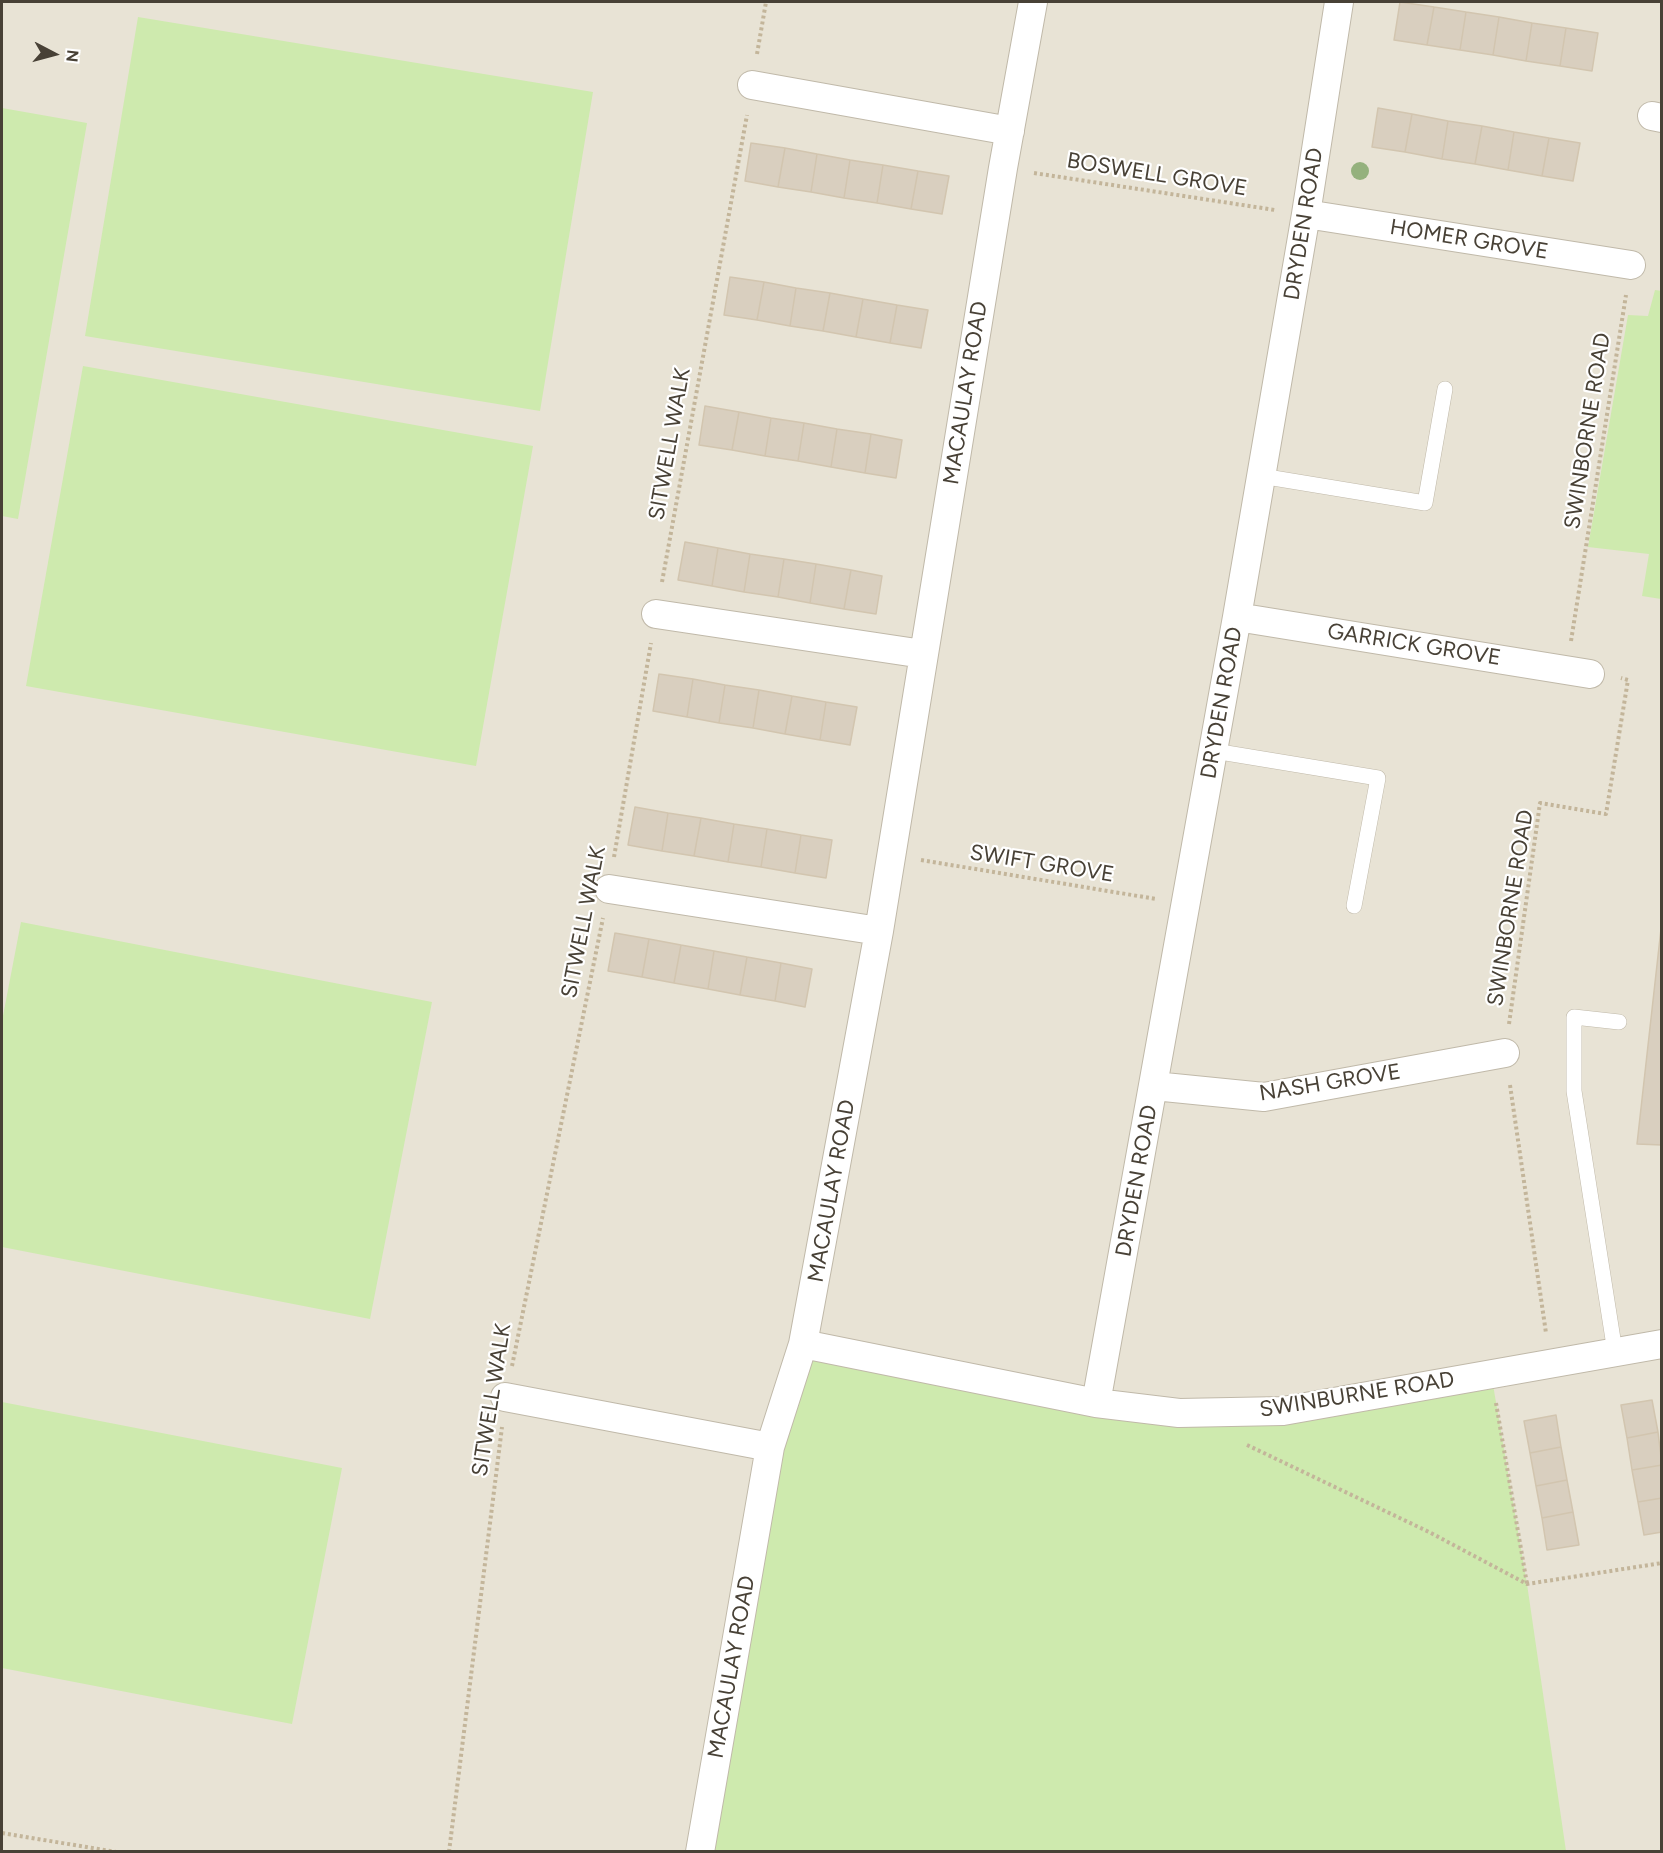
<!DOCTYPE html>
<style>
body{margin:0}
#map{position:relative;width:1663px;height:1853px;overflow:hidden;background:#f4f1e7;font-family:Figtree,sans-serif}
canvas{display:block}
.frame{position:absolute;inset:0;border:3px solid #484136;pointer-events:none}
.north{position:absolute;left:24px;top:24px;width:60px;height:60px;-webkit-text-stroke:4px #fff;paint-order:stroke;rotate:96deg;font-size:16px;font-weight:700;line-height:24px;text-align:center;color:#484136}
.north::after{content:'';display:block;margin:auto;width:21px;height:27px;background:#484136;clip-path:polygon(50% 0,100% 100%,50% 72%,0 100%)}
</style>
<div id="map">
<canvas width="1663" height="1853"></canvas>
<div class="frame"></div>
<div class="north">N</div>
</div>
<script>
const ctx = document.querySelector('canvas').getContext('2d');
ctx.lineJoin = 'round';
function fill(path, color) { ctx.fillStyle = color; ctx.fill(path, 'evenodd'); }
const toPath = rows => new Path2D(rows.map(r => 'M' + r).join(''));
function strokePath(path, color, width, dash) { ctx.strokeStyle = color; ctx.lineWidth = width; ctx.lineCap = dash ? 'butt' : 'round'; ctx.setLineDash(dash || []); ctx.stroke(path); }
function write(font, color, halo, rows, align = 'center') {
  ctx.font = font + ' Figtree,sans-serif'; ctx.lineWidth = 4.5; ctx.setLineDash([]); ctx.textBaseline = 'middle'; ctx.strokeStyle = halo; ctx.fillStyle = color; for (const [text, x, y, turn = 0] of rows) {
    ctx.save(); ctx.translate(x, y); ctx.rotate((+turn || 0) * Math.PI / 180); ctx.textAlign = isNaN(turn) ? turn : align; if (halo) ctx.strokeText(text, 0, 0); ctx.fillText(text, 0, 0); ctx.restore();
  }
}
const residential = toPath([
 [2,2,1661,2,1661,1851,2,1852]
]);
const green = toPath([
 [138,17,593,92,540,411,85,336],
 [2,108,87,123,18,519,2,516],
 [1655,290,1662,291,1661,599,1642,596,1649,554,1588,547,1628,315,1648,316],
 [83,366,533,446,476,766,26,686],
 [21,922,432,1002,370,1319,2,1247,2,1021],
 [803,1344,1096,1403,1283,1411,1491,1373,1527,1584,1566,1851,700,1852],
 [2,1402,342,1468,292,1724,2,1668]
]);
const building = toPath([
 [1400,2,1434,7,1427,45,1394,40,1400,2],
 [1434,7,1466,12,1460,50,1427,45,1434,7],
 [1466,12,1499,17,1493,55,1460,50,1466,12],
 [1499,17,1532,23,1526,61,1493,55,1499,17],
 [1532,23,1566,28,1560,66,1526,61,1532,23],
 [1566,28,1598,33,1592,71,1560,66,1566,28],
 [1378,108,1412,114,1405,152,1372,147,1378,108],
 [1412,114,1448,121,1442,159,1405,152,1412,114],
 [1448,121,1482,126,1475,164,1442,159,1448,121],
 [1482,126,1514,132,1508,170,1475,164,1482,126],
 [1514,132,1549,138,1542,176,1508,170,1514,132],
 [1549,138,1580,143,1573,181,1542,176,1549,138],
 [751,143,785,148,778,187,745,181,751,143],
 [785,148,817,154,811,192,778,187,785,148],
 [817,154,850,160,844,198,811,192,817,154],
 [850,160,883,165,877,203,844,198,850,160],
 [883,165,918,171,911,209,877,203,883,165],
 [918,171,949,176,942,214,911,209,918,171],
 [730,277,764,282,757,320,724,315,730,277],
 [764,282,796,288,790,326,757,320,764,282],
 [796,288,830,293,823,331,790,326,796,288],
 [830,293,863,299,856,337,823,331,830,293],
 [863,299,897,305,890,343,856,337,863,299],
 [897,305,928,310,921,348,890,343,897,305],
 [705,406,739,412,732,450,699,445,705,406],
 [739,412,771,418,765,456,732,450,739,412],
 [771,418,804,423,798,461,765,456,771,418],
 [804,423,837,429,831,467,798,461,804,423],
 [837,429,871,434,865,473,831,467,837,429],
 [871,434,902,440,896,478,865,473,871,434],
 [685,542,718,548,712,586,678,580,685,542],
 [718,548,750,554,744,592,712,586,718,548],
 [750,554,784,559,778,597,744,592,750,554],
 [784,559,816,564,810,603,778,597,784,559],
 [816,564,851,570,844,609,810,603,816,564],
 [851,570,882,576,876,614,844,609,851,570],
 [659,674,693,679,687,717,653,711,659,674],
 [693,679,725,685,719,723,687,717,693,679],
 [725,685,759,690,753,728,719,723,725,685],
 [759,690,792,696,785,734,753,728,759,690],
 [792,696,826,702,820,740,785,734,792,696],
 [826,702,857,707,850,745,820,740,826,702],
 [635,807,668,813,662,851,628,845,635,807],
 [668,813,701,818,694,856,662,851,668,813],
 [701,818,734,824,728,862,694,856,701,818],
 [734,824,767,829,761,867,728,862,734,824],
 [767,829,801,835,795,873,761,867,767,829],
 [801,835,832,840,826,878,795,873,801,835],
 [1662,920,1662,1145,1637,1144,1662,920],
 [615,933,649,939,642,977,608,971,615,933],
 [649,939,681,945,674,983,642,977,649,939],
 [681,945,714,951,708,989,674,983,681,945],
 [714,951,747,957,740,995,708,989,714,951],
 [747,957,781,963,775,1001,740,995,747,957],
 [781,963,812,969,805,1007,775,1001,781,963],
 [1652,1400,1658,1432,1627,1438,1621,1405,1652,1400],
 [1556,1415,1561,1447,1530,1453,1524,1421,1556,1415],
 [1658,1432,1662,1465,1632,1470,1627,1438,1658,1432],
 [1561,1447,1567,1480,1536,1486,1530,1453,1561,1447],
 [1662,1465,1662,1498,1638,1502,1632,1470,1662,1465],
 [1567,1480,1573,1512,1542,1518,1536,1486,1567,1480],
 [1662,1498,1662,1532,1644,1535,1638,1502,1662,1498],
 [1573,1512,1579,1545,1547,1550,1542,1518,1573,1512]
]);
const path = toPath([
 [757,54,766,2],
 [1034,173,1275,210],
 [662,582,747,115],
 [1571,641,1626,295],
 [614,857,651,643],
 [921,860,1156,899],
 [1509,1024,1540,803,1606,814,1628,680,1621,678],
 [1510,1085,1546,1333],
 [512,1366,603,918],
 [1496,1403,1527,1584],
 [1247,1445,1429,1532,1527,1584,1662,1563],
 [2,1833,116,1852],
 [449,1852,502,1427]
]);
const service = toPath([
 [1261,476,1425,503,1445,389],
 [1214,751,1378,778,1354,906],
 [1615,1352,1574,1091,1574,1017,1619,1022]
]);
const minor = toPath([
 [752,85,1010,131],
 [1652,116,1662,118],
 [1306,214,1631,265],
 [656,614,923,654],
 [1237,617,1590,674],
 [609,889,879,931],
 [1154,1086,1264,1097,1505,1053],
 [803,1344,1096,1403,1179,1413,1283,1411,1662,1344],
 [505,1397,770,1447],
 [1096,1403,1237,617,1306,214,1339,2],
 [700,1852,770,1447,803,1344,879,931,1003,168,1033,2]
]);
const trees = [
 [1360,171]
];
const streetNames = [
 ["BOSWELL GROVE",1157,175,9],
 ["DRYDEN ROAD",1304,224,-81],
 ["HOMER GROVE",1469,240,9],
 ["MACAULAY ROAD",966,393,-81],
 ["SWINBORNE ROAD",1588,431,-81],
 ["SITWELL WALK",670,444,-80],
 ["GARRICK GROVE",1414,645,9],
 ["DRYDEN ROAD",1222,703,-80],
 ["SWIFT GROVE",1042,864,9],
 ["SWINBORNE ROAD",1511,908,-81],
 ["SITWELL WALK",584,922,-79],
 ["NASH GROVE",1330,1083,-9],
 ["DRYDEN ROAD",1137,1181,-80],
 ["MACAULAY ROAD",832,1191,-80],
 ["SWINBURNE ROAD",1357,1395,-9],
 ["SITWELL WALK",492,1400,-81],
 ["MACAULAY ROAD",732,1667,-80]
];
fill(residential, '#e8e3d5');
fill(green, '#ceeaae');
fill(building, '#d9cfbf');
strokePath(building, '#d2c5af', 1.5);
strokePath(service, '#c0b9a9', 16);
strokePath(minor, '#c0b9a9', 30);
strokePath(path, '#c3b59a', 4, [3, 3]);
strokePath(service, '#fff', 15);
strokePath(minor, '#fff', 28);
ctx.fillStyle = '#94b17d';
for (const [x, y] of trees) { ctx.beginPath(); ctx.arc(x, y, 9, 0, 2 * Math.PI); ctx.fill(); }
write('22px', '#484136', '#fff', streetNames);
</script>
